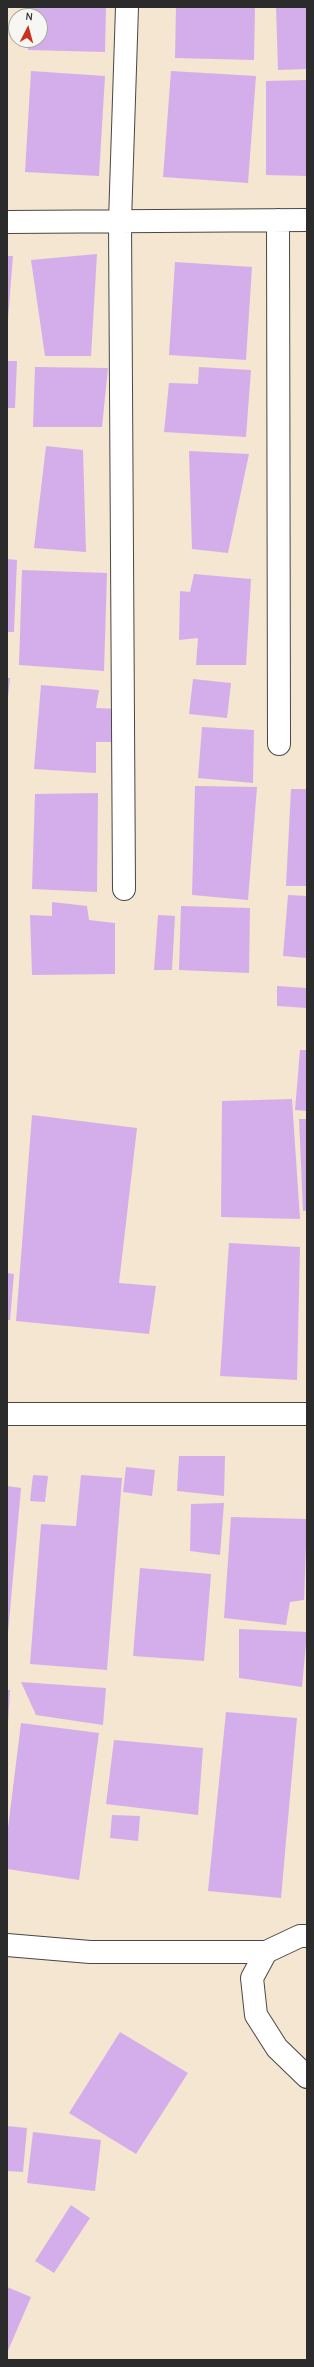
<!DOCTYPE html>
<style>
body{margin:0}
#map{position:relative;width:314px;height:2367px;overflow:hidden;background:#f4e6d1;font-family:"Comic Neue",sans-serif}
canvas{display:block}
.frame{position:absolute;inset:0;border:8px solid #2b2b2b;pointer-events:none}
.north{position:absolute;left:8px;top:8px;width:40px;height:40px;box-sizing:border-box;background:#f6f6f2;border:1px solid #a5a5a2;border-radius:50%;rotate:6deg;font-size:11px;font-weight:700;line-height:16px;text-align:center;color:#2b2b2b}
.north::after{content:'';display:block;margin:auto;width:14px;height:18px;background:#c8321e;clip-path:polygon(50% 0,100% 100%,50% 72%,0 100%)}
</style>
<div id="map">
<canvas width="314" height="2367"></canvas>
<div class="frame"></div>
<div class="north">N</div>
</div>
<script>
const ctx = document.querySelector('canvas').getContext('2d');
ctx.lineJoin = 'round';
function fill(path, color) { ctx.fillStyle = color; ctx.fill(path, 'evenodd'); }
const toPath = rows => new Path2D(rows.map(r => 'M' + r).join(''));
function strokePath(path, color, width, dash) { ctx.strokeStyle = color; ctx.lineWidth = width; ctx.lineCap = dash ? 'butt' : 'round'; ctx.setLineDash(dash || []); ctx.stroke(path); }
const building = toPath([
 [29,7,106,7,105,52,28,50,28,40,40,40,40,16,29,16],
 [176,7,255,7,254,60,175,58],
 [276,7,307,7,307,69,278,70],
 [31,71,105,76,99,176,25,172],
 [171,71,256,76,248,183,163,177],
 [307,80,307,176,266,175,266,81],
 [97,254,91,356,45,356,31,260],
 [7,256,13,256,8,319,7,319],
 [175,262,252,267,246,360,169,355],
 [7,361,17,361,15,408,7,408],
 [35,367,108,368,102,427,33,427],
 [199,367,251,370,246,437,164,432,169,383,198,384],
 [46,446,83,450,86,552,34,548],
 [189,451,249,454,228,553,192,549],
 [7,559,17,560,14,632,7,632],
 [22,570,107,573,104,671,19,665],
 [194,574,251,579,246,665,196,665,198,638,179,640,180,591,190,592],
 [7,678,10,678,8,697,7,696],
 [193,679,231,683,227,718,189,714],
 [41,685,99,690,96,708,118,709,116,742,96,742,96,773,34,769],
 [202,727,254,730,253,783,198,778],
 [195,786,257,787,248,900,192,895],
 [291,789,307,789,307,886,286,886],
 [98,793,97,892,32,889,35,794],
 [288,895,307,896,307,958,283,956],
 [52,902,87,906,89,920,115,923,115,974,32,975,30,915,52,916],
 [181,906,250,908,249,973,179,970],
 [158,915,175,916,172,970,154,970],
 [277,986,307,988,307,1008,277,1006],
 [300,1050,307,1050,307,1111,295,1110],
 [292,1099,300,1219,221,1217,222,1101],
 [32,1115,137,1128,119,1283,156,1286,149,1334,16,1321],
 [299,1119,307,1119,307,1210,303,1211],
 [229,1243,300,1247,297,1380,220,1376],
 [7,1273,14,1274,10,1320,7,1320],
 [179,1456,225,1456,224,1496,177,1491],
 [126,1467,155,1470,152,1496,123,1492],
 [33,1475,48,1476,45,1502,30,1501],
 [81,1475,122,1478,107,1670,30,1664,41,1524,76,1526],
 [7,1486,21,1488,8,1633,7,1633],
 [224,1503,220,1555,190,1551,191,1504],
 [231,1517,307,1519,304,1600,290,1602,286,1625,224,1618],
 [140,1568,211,1574,204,1661,133,1656],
 [239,1629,307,1632,302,1687,239,1678],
 [21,1682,106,1688,103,1725,36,1715],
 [7,1690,10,1690,8,1723,7,1723],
 [226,1712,297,1718,281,1898,208,1891],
 [21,1723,99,1733,79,1880,7,1869,7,1836],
 [114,1740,203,1748,198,1815,106,1804],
 [112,1815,140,1816,138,1841,110,1838],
 [120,2032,188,2073,136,2154,69,2113],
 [7,2126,27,2128,23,2172,7,2171],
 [33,2132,101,2140,95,2191,27,2183],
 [71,2205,90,2218,54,2273,35,2261],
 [7,2287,31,2297,7,2353]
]);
const minor = toPath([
 [278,220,279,744],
 [7,222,307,220],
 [124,889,120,221,127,7],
 [7,1414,307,1414],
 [307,1936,300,1936,266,1952,252,1978,256,2015,277,2048,307,2077],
 [7,1945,90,1952,266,1952]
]);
fill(building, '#d4aeeb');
strokePath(minor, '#494744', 24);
strokePath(minor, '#fff', 22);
</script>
